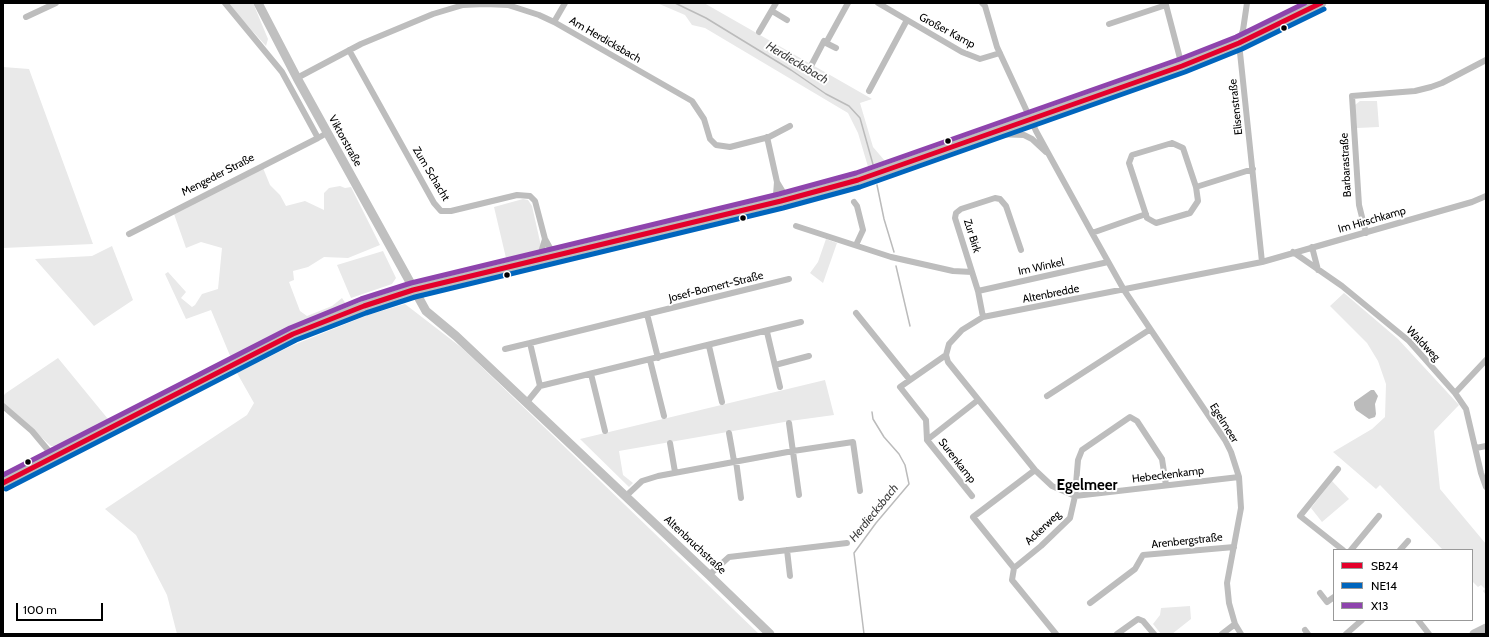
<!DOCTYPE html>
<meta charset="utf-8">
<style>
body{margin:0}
#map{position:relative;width:1489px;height:637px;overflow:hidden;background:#fff;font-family:Cabin,sans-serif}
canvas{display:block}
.frame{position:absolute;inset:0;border:4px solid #000;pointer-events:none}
.legend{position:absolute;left:1333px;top:549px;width:140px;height:72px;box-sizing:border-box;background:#fff;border:1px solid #999;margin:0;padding:5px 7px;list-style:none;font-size:12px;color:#000}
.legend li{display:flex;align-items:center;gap:8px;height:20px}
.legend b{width:20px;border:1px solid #999}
.scale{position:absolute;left:16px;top:603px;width:87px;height:18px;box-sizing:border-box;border:2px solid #000;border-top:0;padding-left:5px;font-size:12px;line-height:14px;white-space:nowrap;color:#000;-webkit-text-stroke:3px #fff;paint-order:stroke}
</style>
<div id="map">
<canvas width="1489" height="637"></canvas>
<div class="frame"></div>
<ul class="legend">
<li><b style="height:5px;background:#e4002b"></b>SB24</li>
<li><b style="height:5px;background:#0065bd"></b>NE14</li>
<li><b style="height:5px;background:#8e44ad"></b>X13</li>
</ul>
<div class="scale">100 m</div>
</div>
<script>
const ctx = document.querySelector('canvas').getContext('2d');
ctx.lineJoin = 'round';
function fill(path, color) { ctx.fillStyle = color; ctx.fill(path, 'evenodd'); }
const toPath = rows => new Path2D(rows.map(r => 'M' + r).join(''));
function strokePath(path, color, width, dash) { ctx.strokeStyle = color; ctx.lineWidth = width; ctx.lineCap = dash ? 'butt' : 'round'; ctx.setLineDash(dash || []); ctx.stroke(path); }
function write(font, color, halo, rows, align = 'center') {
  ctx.font = font + ' Cabin,sans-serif'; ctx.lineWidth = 4; ctx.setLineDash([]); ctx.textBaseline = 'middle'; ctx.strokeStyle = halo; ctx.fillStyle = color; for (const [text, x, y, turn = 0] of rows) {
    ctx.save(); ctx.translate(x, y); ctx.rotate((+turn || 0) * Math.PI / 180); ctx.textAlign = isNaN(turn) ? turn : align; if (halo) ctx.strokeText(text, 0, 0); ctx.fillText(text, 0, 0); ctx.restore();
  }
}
const green = toPath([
 [227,3,253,3,268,39,266,46],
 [634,3,704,3,872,99,860,103,873,147,885,161,884,163,880,167,869,170,858,133,848,113,705,28,692,25,685,15,657,3],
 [3,67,29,69,93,244,3,248],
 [1360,101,1377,101,1379,127,1357,128,1355,105],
 [263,168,270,185,280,195,286,206,305,201,324,210,324,193,329,188,340,186,345,188,351,187,380,245,348,258,324,257,308,267,293,271,294,280,289,282,300,311,307,316,332,306,342,298,346,304,231,358,211,310,186,319,165,274,168,272,186,292,181,298,192,307,195,305,202,294,218,289,222,248,201,242,186,248,174,214],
 [523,199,528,200,532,206,541,246,539,250,506,258,494,207],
 [826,239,837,243,823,283,810,273,818,262],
 [112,246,133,300,94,326,35,259,92,256],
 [383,251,396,278,392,284,351,298,337,265],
 [1344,293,1398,339,1459,405,1434,431,1440,489,1486,544,1486,595,1483,591,1485,589,1481,585,1478,587,1472,581,1472,550,1443,550,1380,485,1376,489,1333,452,1372,429,1385,417,1386,384,1378,361,1367,343,1330,306],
 [405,304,462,348,759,634,177,634,167,595,136,535,105,509,247,415,254,403,237,373,291,346,368,315],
 [58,358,108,419,56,446,51,446,3,403,3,396,6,393],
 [825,380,834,415,790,421,619,451,623,475,633,483,629,487,580,439],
 [1332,481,1349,499,1322,522,1311,508],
 [1190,606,1191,619,1172,634,1161,634,1153,624,1160,615,1161,608]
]);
const water = toPath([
 [1371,390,1374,390,1378,396,1375,404,1376,414,1375,417,1369,419,1356,410,1354,405,1354,402]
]);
const stream = toPath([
 [675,3,706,18,791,70,826,94,849,106,860,118,874,168],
 [877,185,884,219,894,252],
 [896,266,910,326],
 [864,634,854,553,876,523,909,484,905,465,899,454,884,437,873,419,872,412]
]);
const street = toPath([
 [225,3,282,72,318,138,327,133],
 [878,3,962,52,980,59,1000,53],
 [982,3,985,6,997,47,1036,131,1092,233,1124,290,1225,440,1231,452,1239,477,1241,508,1227,583,1229,603,1235,624,1241,634],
 [1247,3,1243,30,1239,43,1262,262],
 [772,11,787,20],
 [26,17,56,3],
 [554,22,565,3],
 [1109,24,1166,5,1182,66],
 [759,32,776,3],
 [826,43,836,48],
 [349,50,434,203,441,211,451,211,517,195,530,196,535,201,545,239,550,248,559,254],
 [812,64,824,41,826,43,848,3],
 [297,78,361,44,433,14,463,5,485,4,508,5,539,15,554,22,692,101,704,119,710,139,716,145,730,147,769,137,790,126],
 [869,91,907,20],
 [997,134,1024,135,1032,139,1046,152],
 [767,137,777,182,776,195,772,203],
 [1172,143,1183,148,1196,187,1198,201,1190,213,1156,223,1147,218,1129,163,1132,155,1172,143],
 [777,182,783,192,793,196],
 [1196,187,1253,169],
 [854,202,857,206,863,230,856,245],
 [796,226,891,257,953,271,972,272],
 [1092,233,1146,214],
 [1366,233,1359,205,1352,96,1415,91,1431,87,1442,83,1486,60],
 [129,234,318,138],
 [1312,247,1318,270],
 [1293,252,1342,286,1409,341,1455,393,1466,409,1481,473,1486,487],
 [539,259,545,239],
 [978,291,1108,262],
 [856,313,910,380],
 [647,314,789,279],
 [983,317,978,291,955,218,956,213,961,209,995,198,1000,199,1006,206,1021,250],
 [767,332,780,387],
 [709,346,722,402],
 [505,349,530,343],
 [946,355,948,362,1035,470,1052,486,1075,496,1239,477],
 [650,360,664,416],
 [775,365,809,356],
 [591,374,605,431],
 [540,386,530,343,647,314,658,358],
 [1455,393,1486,360],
 [1047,396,1149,330],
 [527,402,540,386,801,322],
 [3,406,32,431,53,456],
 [789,423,799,495],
 [729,433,734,461],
 [927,440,978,400],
 [670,443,675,472],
 [1476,448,1486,446],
 [736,461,741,498],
 [1338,469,1300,516,1343,550],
 [626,496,642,481,658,476,793,451,853,442,860,491],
 [972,496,927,440,926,420,900,387,946,355,949,344,962,330,983,317,1262,262,1472,202,1486,196],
 [787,550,790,576],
 [1351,550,1379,516],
 [1400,550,1408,541],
 [1014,568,973,517,1035,470],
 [709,575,729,557,847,543],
 [1320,593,1327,602,1334,597],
 [1090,603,1135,569,1143,555,1234,547],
 [1418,620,1429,634],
 [1305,630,1308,634],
 [1056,634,1012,580,1014,568,1041,546,1070,518,1075,496,1078,460,1082,450,1130,417,1137,421,1162,459,1166,485],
 [1117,634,1138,619,1143,621,1154,634],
 [1222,634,1235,624],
 [1346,634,1362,620]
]);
const secondary = toPath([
 [258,3,297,78,426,311,456,336,709,575,770,634],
 [1474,634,1486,628]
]);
const primary = toPath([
 [3,483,240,360,293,334,364,306,413,290,781,201,858,180,1182,66,1239,43,1321,3]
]);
const bus1 = toPath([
 [3,483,293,334,364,306,413,290,781,201,858,180,1182,66,1239,43,1321,3]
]);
const bus2 = toPath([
 [6,489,296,340,366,313,415,297,783,208,860,187,1185,72,1242,49,1324,9]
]);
const bus3 = toPath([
 [3,475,290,328,361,299,411,283,779,194,856,173,1180,59,1236,37,1305,3]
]);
const markers = [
 [1284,28,3.5,"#000"],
 [948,141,3.5,"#000"],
 [743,218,3.5,"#000"],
 [507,275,3.5,"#000"],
 [28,462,3.5,"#000"]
];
const streetNames = [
 ["Großer Kamp",947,31,28],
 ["Am Herdicksbach",605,40,30],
 ["Elisenstraße",1236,107,-96],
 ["Viktorstraße",345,141,61],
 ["Barbarastraße",1346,165,-93],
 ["Zum Schacht",431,174,59],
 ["Mengeder Straße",218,175,-27],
 ["Im Hirschkamp",1372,220,-16],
 ["Zur Birk",972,236,73],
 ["Im Winkel",1041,267,-12],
 ["Josef-Bomert-Straße",716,287,-14],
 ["Altenbredde",1051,294,-11],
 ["Waldweg",1423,344,46],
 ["Egelmeer",1224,423,58],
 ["Surenkamp",957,461,52],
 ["Hebeckenkamp",1168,475,-7],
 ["Ackerweg",1043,528,-43],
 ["Arenbergstraße",1187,541,-6],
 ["Altenbruchstraße",695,545,43]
];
const waterNames = [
 ["Herdiecksbach",797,63,31],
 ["Herdiecksbach",874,513,-51]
];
const districtNames = [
 ["Egelmeer",1087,486]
];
fill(green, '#e9e9e9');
fill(water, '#bbb');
strokePath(stream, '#bbb', 1.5);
strokePath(primary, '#dbdbdb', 11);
strokePath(street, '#bdbdbd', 6);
strokePath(secondary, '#c0c0c0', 9);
strokePath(primary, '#bdbdbd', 10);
strokePath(bus1, '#e4002b', 5);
strokePath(bus2, '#0065bd', 5);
strokePath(bus3, '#8e44ad', 5);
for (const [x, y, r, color] of markers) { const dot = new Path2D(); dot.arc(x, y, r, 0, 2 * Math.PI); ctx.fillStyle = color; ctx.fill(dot); strokePath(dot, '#fff', 1.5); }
write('11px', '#000', '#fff', streetNames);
write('italic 12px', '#3f3f3f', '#fff', waterNames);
write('bold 15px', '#000', '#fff', districtNames);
</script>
